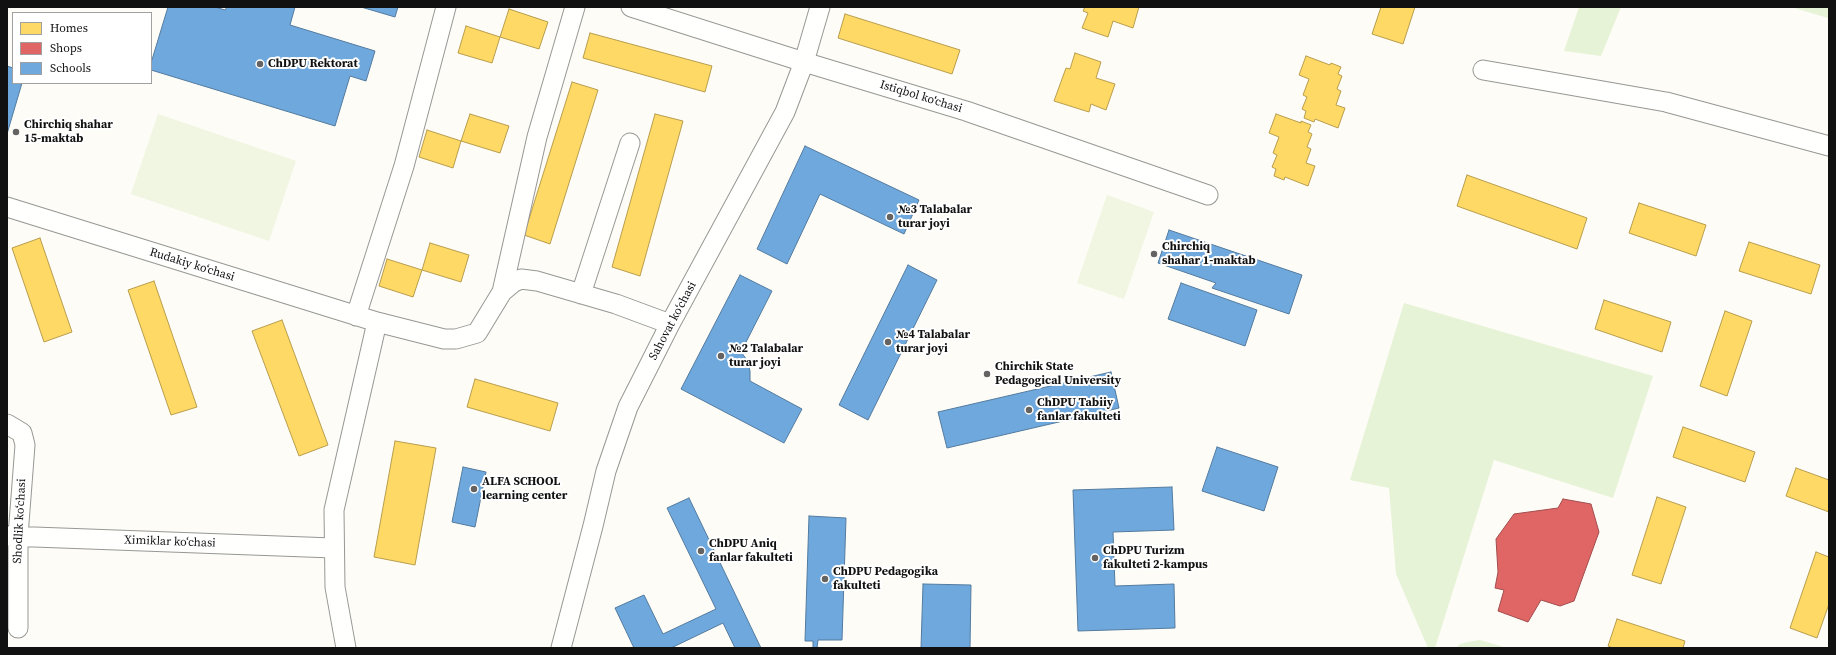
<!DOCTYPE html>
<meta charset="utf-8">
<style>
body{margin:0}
#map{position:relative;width:1836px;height:655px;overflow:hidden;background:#fdfcf7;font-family:"Source Serif 4",serif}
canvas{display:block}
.frame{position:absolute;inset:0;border:8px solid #111;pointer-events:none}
.legend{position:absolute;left:12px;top:12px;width:140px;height:72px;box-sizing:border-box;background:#fff;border:1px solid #a0a0a0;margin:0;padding:5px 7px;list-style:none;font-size:12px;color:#111}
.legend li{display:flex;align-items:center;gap:8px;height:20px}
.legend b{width:20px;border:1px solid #a0a0a0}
</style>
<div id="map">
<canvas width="1836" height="655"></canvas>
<div class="frame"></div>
<ul class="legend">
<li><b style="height:11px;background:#ffd966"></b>Homes</li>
<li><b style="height:11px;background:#e06666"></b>Shops</li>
<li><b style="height:11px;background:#6fa8dc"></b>Schools</li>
</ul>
</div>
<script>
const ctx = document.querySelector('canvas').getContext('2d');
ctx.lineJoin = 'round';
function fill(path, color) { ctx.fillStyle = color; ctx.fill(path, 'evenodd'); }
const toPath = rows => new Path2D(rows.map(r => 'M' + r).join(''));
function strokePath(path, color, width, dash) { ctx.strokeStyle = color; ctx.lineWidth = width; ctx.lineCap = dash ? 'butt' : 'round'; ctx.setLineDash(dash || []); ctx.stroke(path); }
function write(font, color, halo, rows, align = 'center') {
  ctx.font = font + ' "Source Serif 4",serif'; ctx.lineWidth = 4; ctx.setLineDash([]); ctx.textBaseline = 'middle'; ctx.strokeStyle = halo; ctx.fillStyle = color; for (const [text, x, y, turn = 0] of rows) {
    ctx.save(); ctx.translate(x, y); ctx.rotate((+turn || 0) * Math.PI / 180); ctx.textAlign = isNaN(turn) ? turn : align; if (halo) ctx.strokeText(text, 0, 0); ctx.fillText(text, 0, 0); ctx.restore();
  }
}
const green = toPath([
 [1579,7,1621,7,1601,56,1564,51],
 [1791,7,1829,7,1829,20,1828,18],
 [1404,303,1653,376,1613,498,1494,460,1435,648,1428,648,1396,574,1389,488,1350,480],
 [1480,640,1507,648,1508,648,1456,648,1460,644,1467,642]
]);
const pitch = toPath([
 [158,114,296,161,269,241,131,194],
 [1107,195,1154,212,1124,299,1077,283]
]);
const homes = toPath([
 [1085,7,1139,7,1133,28,1113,21,1108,37,1082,28,1088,13,1083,11,1085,7],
 [1381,7,1415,7,1403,44,1372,34,1381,7],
 [509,9,548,22,539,49,500,37,509,9],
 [845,14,960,50,952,74,838,38,845,14],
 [466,26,500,37,492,63,458,53,466,26],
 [590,33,712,66,705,92,583,58,590,33],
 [1075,53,1101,62,1096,78,1115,84,1106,110,1091,104,1089,112,1054,101,1066,68,1070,69,1075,53],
 [1306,56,1330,65,1331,63,1341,67,1338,74,1342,76,1337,89,1341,91,1336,105,1345,108,1338,128,1315,119,1314,122,1304,118,1306,111,1302,109,1307,97,1303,95,1309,79,1299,75,1306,56],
 [572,82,598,90,550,244,524,235,572,82],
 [470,114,509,126,500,153,461,141,470,114],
 [655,114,683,121,640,276,612,267,655,114],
 [1276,114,1301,123,1301,121,1311,125,1308,132,1312,134,1307,147,1311,149,1306,163,1315,166,1308,186,1285,177,1284,180,1274,176,1276,169,1272,167,1277,155,1273,153,1279,137,1269,133,1276,114],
 [427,130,461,141,453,168,419,157,427,130],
 [1467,175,1587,218,1577,249,1457,206,1467,175],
 [1639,203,1706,225,1696,256,1629,233,1639,203],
 [40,238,72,332,44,342,12,248,40,238],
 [1749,242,1820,265,1811,294,1739,271,1749,242],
 [430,243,469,255,461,282,422,270,430,243],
 [387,259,422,270,413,297,379,286,387,259],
 [154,281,197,407,171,415,128,290,154,281],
 [1604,300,1671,322,1662,352,1595,329,1604,300],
 [1725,311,1752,321,1727,396,1700,386,1725,311],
 [282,320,328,445,299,456,252,331,282,320],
 [475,379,558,403,550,431,467,407,475,379],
 [1683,427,1755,452,1745,482,1673,457,1683,427],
 [395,441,436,448,415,565,374,557,395,441],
 [1796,468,1829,480,1829,512,1786,496,1796,468],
 [1657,497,1686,507,1661,584,1632,575,1657,497],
 [1816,552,1829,557,1829,604,1817,638,1790,628,1816,552],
 [1617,619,1685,641,1683,648,1613,648,1608,646,1617,619]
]);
const shops = toPath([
 [1563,499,1591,504,1599,532,1574,601,1560,606,1541,600,1528,622,1498,611,1504,590,1495,588,1498,572,1496,539,1514,514,1558,508,1563,499]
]);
const schools = toPath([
 [168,7,215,7,225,10,227,7,295,7,290,25,375,51,366,81,350,76,335,126,151,70,151,63,168,7],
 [361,7,398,7,395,17,361,7],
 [7,66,13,68,13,83,22,83,7,134,7,66],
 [805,146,919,200,904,234,820,194,787,264,757,249,805,146],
 [1169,230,1302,275,1289,314,1212,288,1216,283,1158,263,1169,230],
 [908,265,937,280,868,420,839,405,908,265],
 [740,275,772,291,741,352,747,360,750,371,750,381,802,409,784,443,681,389,740,275],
 [1181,283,1257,310,1245,346,1168,319,1181,283],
 [1111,372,1119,408,947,448,938,412,1111,372],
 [1217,447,1278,467,1264,511,1202,491,1217,447],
 [463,467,486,472,475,527,452,522,463,467],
 [1172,487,1174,530,1113,532,1115,586,1174,584,1175,628,1078,631,1073,490,1172,487],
 [689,498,761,648,735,648,723,623,671,648,634,648,615,608,644,595,663,634,716,609,667,508,689,498],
 [809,516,846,518,842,640,818,640,817,648,813,648,813,641,805,641,809,516],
 [923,584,971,585,970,648,921,648,923,584]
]);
const minor = toPath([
 [631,7,804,62,966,111,1208,195],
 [1483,70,1666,102,1829,146],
 [7,207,377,322,444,339,456,339,477,333,502,292,514,282,521,279,537,281,616,304,670,324],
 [502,292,537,137,575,7],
 [581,294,630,143],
 [356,316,404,166,446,7],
 [7,424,22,433,25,445,18,536,18,628],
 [7,536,333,548],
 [346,648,335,587,334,510,377,322],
 [561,648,593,526,606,471,628,407,670,324,785,112,804,62,820,7]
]);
const markers = [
 [260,64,4,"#646362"],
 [16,132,4,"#646362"],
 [890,217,4,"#646362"],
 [1154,254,4,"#646362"],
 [888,342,4,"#646362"],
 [721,356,4,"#646362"],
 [987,374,4,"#646362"],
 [1029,410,4,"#646362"],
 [474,489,4,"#646362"],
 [701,551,4,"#646362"],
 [1095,558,4,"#646362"],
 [825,579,4,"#646362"]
];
const poiNames = [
 ["ChDPU Rektorat",268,64],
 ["Chirchiq shahar",24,125],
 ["15-maktab",24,139],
 ["№3 Talabalar",898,210],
 ["turar joyi",898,224],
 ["Chirchiq",1162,247],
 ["shahar 1-maktab",1162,261],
 ["№4 Talabalar",896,335],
 ["turar joyi",896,349],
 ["№2 Talabalar",729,349],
 ["turar joyi",729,363],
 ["Chirchik State",995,367],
 ["Pedagogical University",995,381],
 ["ChDPU Tabiiy",1037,403],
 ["fanlar fakulteti",1037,417],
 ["ALFA SCHOOL",482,482],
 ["learning center",482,496],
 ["ChDPU Aniq",709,544],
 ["fanlar fakulteti",709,558],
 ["ChDPU Turizm",1103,551],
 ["fakulteti 2-kampus",1103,565],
 ["ChDPU Pedagogika",833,572],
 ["fakulteti",833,586]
];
const streetNames = [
 ["Istiqbol ko‘chasi",921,97,17],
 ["Rudakiy ko‘chasi",192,265,17],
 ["Sahovat ko‘chasi",673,321,-62],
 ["Shodlik ko‘chasi",20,521,-87],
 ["Ximiklar ko‘chasi",170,542,2]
];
fill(green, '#e7f3d7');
fill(pitch, '#f0f6e1');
fill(homes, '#ffd966');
strokePath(homes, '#b89d4c', 1);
fill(shops, '#e06666');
strokePath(shops, '#a24c4c', 1);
fill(schools, '#6fa8dc');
strokePath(schools, '#537b9f', 1);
strokePath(minor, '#979795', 21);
strokePath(minor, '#fffffe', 19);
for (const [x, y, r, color] of markers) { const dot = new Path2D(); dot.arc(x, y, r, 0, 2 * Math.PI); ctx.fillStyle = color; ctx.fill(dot); strokePath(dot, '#fff', 1.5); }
write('bold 12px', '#111', '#fff', poiNames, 'left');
write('12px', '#111', '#fff', streetNames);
</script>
